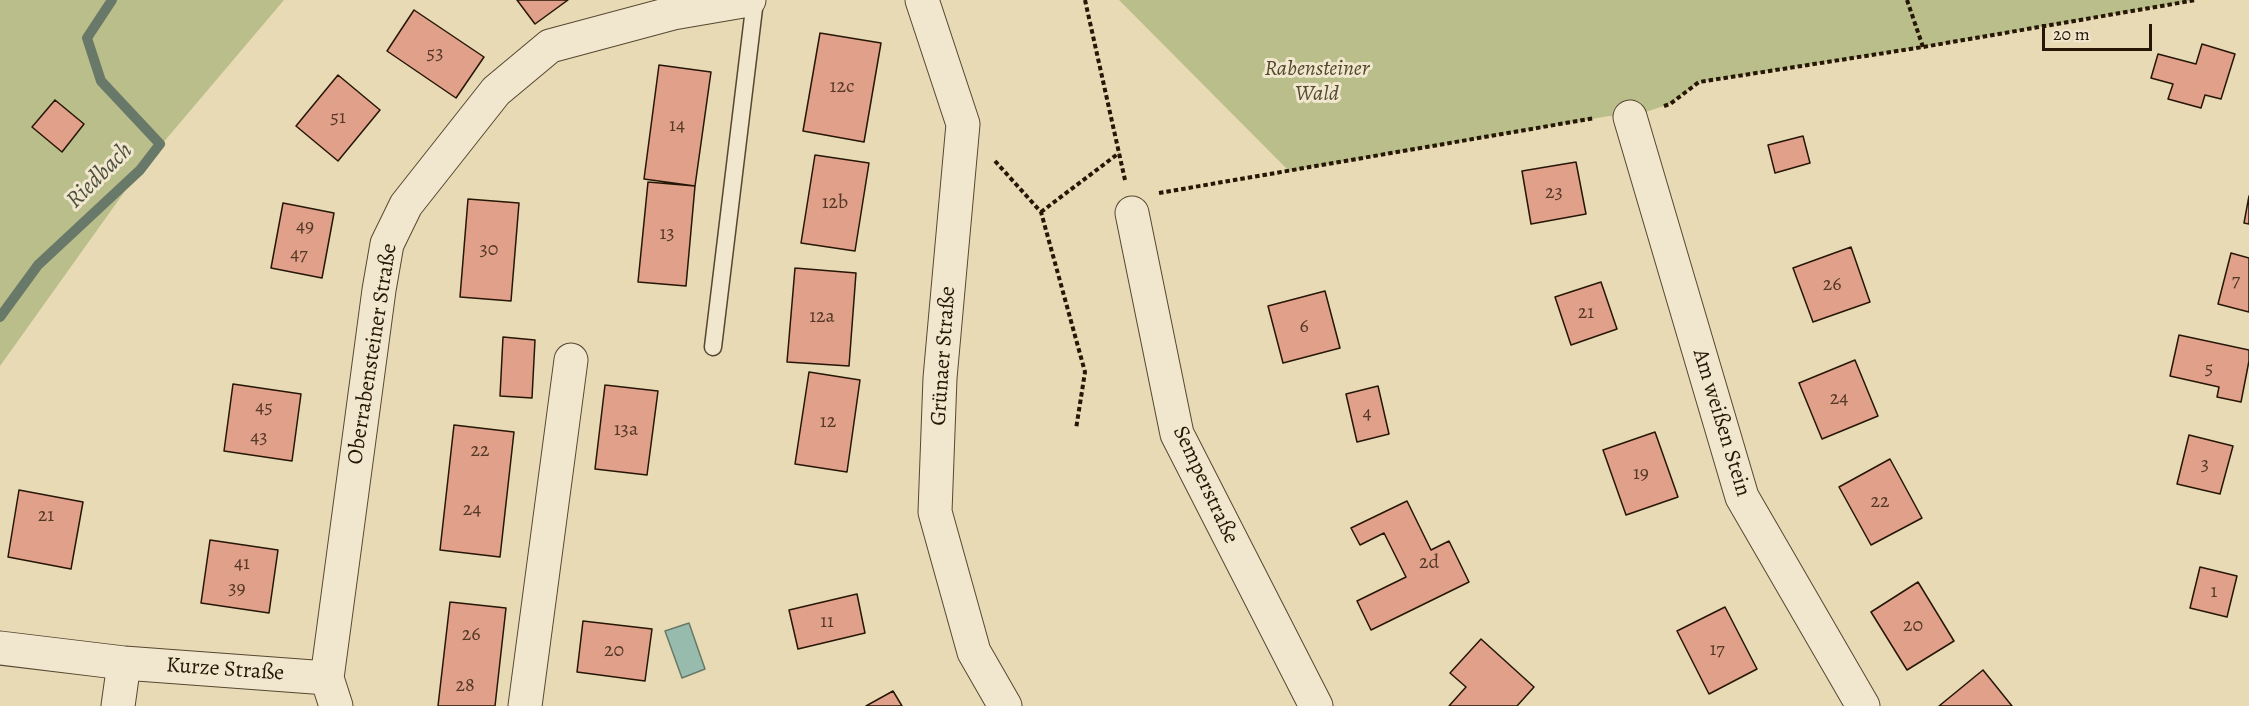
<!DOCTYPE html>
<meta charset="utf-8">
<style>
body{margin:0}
#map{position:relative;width:2249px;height:706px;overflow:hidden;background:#e8dab4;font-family:Alegreya,serif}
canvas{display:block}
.scale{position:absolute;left:2042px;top:24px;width:110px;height:27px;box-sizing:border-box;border:3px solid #251605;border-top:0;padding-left:8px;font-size:18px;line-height:21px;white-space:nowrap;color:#251605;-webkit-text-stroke:4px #f0e7ce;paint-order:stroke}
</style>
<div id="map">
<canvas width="2249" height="706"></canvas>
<div class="scale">20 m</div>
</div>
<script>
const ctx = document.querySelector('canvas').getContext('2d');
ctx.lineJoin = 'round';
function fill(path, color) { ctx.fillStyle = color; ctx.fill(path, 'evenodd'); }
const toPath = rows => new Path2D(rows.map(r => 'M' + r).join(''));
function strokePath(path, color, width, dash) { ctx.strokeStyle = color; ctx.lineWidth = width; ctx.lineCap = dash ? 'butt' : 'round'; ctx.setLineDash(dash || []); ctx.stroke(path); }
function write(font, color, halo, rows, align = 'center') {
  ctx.font = font + ' Alegreya,serif'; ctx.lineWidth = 6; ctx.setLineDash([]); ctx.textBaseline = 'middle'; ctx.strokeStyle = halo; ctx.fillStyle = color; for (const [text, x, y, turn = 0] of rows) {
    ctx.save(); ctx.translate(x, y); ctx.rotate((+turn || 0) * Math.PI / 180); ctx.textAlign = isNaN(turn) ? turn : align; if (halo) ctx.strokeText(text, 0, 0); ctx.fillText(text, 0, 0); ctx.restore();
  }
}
const green = toPath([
 [0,0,284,0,140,170,0,366],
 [1119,0,2196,0,1923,47,1699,82,1670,104,1630,117,1609,116,1289,171]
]);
const water = toPath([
 [689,623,705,669,682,678,665,631,689,623]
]);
const stream = toPath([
 [0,317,38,265,140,170,160,144,101,81,87,38,112,0]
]);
const building = toPath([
 [517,0,568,0,535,24,517,0],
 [414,10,484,57,456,98,387,51,414,10],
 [820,33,881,43,864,142,803,131,820,33],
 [2202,44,2235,54,2221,99,2205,95,2201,108,2168,99,2173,84,2151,78,2158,54,2196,64,2202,44],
 [659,65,711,72,695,186,644,179,659,65],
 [338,75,380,110,338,161,296,126,338,75],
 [55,100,84,124,62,152,32,127,55,100],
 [1803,136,1810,163,1775,173,1768,145,1803,136],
 [815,155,869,163,855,251,801,243,815,155],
 [1576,162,1586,214,1531,224,1522,171,1576,162],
 [648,182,695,186,686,286,638,282,648,182],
 [2249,196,2249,224,2244,223,2249,196],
 [468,199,519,203,511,301,460,297,468,199],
 [283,203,334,213,322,278,271,268,283,203],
 [1851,247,1870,302,1813,322,1793,268,1851,247],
 [2231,253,2249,258,2249,312,2218,304,2231,253],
 [795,268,856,273,849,366,787,362,795,268],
 [1601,282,1617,329,1571,345,1555,297,1601,282],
 [1325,291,1340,348,1283,363,1268,306,1325,291],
 [2179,335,2249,350,2249,361,2241,402,2217,397,2219,387,2170,376,2179,335],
 [503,337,535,340,532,398,500,396,503,337],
 [1855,360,1878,416,1822,439,1799,383,1855,360],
 [809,372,860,380,847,472,795,464,809,372],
 [233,384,301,394,292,461,224,451,233,384],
 [605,385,658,391,647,475,595,469,605,385],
 [1378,386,1389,434,1357,442,1346,394,1378,386],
 [454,425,514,432,500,557,440,550,454,425],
 [1655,432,1678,497,1626,515,1603,450,1655,432],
 [2189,435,2233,446,2220,494,2177,484,2189,435],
 [1890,459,1922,518,1871,545,1839,487,1890,459],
 [19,490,83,502,71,569,8,557,19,490],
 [1407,501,1431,550,1449,541,1469,582,1371,630,1357,601,1406,577,1384,533,1360,545,1351,528,1407,501],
 [210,540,278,550,269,613,201,603,210,540],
 [2200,567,2237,576,2227,617,2190,608,2200,567],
 [1918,582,1954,641,1907,670,1871,612,1918,582],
 [857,594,865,633,798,649,789,610,857,594],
 [450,602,506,608,495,706,438,706,450,602],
 [1725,607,1757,669,1709,694,1677,631,1725,607],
 [583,621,652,629,645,681,577,672,583,621],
 [1481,639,1534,687,1517,706,1449,706,1466,687,1450,673,1481,639],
 [1983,670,2012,706,1939,706,1983,670],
 [893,691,902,706,866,706,893,691]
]);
const path = toPath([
 [1085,0,1125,180],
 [1907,0,1923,47],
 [1664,106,1670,104,1699,82,1923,47,2196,0],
 [995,161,1041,212,1085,372,1076,429],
 [1159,193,1595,118],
 [1041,212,1119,153]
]);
const service = toPath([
 [713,347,755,0]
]);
const minor = toPath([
 [922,0,963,124,940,378,935,512,974,652,1005,706],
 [1630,117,1742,497,1863,706],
 [1132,213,1177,434,1316,706],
 [0,648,124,663,327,678],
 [118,706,124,663],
 [336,706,327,678,379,290,387,244,406,205,496,91,550,46,673,13,749,0],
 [525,706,571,360]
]);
const numberNames = [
 ["53",435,54],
 ["12c",842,87],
 ["51",338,118],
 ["14",677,126],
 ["23",1554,193],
 ["12b",835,203],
 ["49",305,227],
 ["13",667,234],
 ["30",489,250],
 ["47",299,255],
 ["7",2236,281],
 ["26",1832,285],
 ["21",1586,313],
 ["12a",822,317],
 ["6",1304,327],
 ["5",2209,369],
 ["24",1839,399],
 ["45",264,408],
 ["4",1367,414],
 ["12",828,422],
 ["13a",626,430],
 ["43",259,438],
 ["22",480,451],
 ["3",2205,465],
 ["19",1641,474],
 ["22",1880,502],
 ["24",472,510],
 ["21",46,516],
 ["2d",1429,563],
 ["41",242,564],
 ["39",237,589],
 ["1",2214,592],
 ["11",827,622],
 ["20",1913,626],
 ["26",471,635],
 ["17",1717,650],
 ["20",614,651],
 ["28",465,686]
];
const parkNames = [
 ["Rabensteiner",1317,70],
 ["Wald",1317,95]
];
const streetNames = [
 ["Oberrabensteiner Straße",373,354,-81],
 ["Grünaer Straße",944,356,-86],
 ["Am weißen Stein",1721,423,73],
 ["Semperstraße",1205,485,65],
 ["Kurze Straße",225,670,4]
];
const waterNames = [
 ["Riedbach",100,176,-45]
];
fill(green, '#babe8a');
fill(water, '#97bbac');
strokePath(water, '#697969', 1.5);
strokePath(stream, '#697969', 10);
fill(building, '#e1a08a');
strokePath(building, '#251605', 1.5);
strokePath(service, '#564731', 19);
strokePath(minor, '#564731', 35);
strokePath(path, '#251605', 4, [4.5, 3]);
strokePath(service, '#f0e7ce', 16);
strokePath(minor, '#f0e7ce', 33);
write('20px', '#543826', null, numberNames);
write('italic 22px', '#52482d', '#f0e7ce', parkNames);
write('22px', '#251605', '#f0e7ce', streetNames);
write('italic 24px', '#4d503f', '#f0e7ce', waterNames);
</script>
